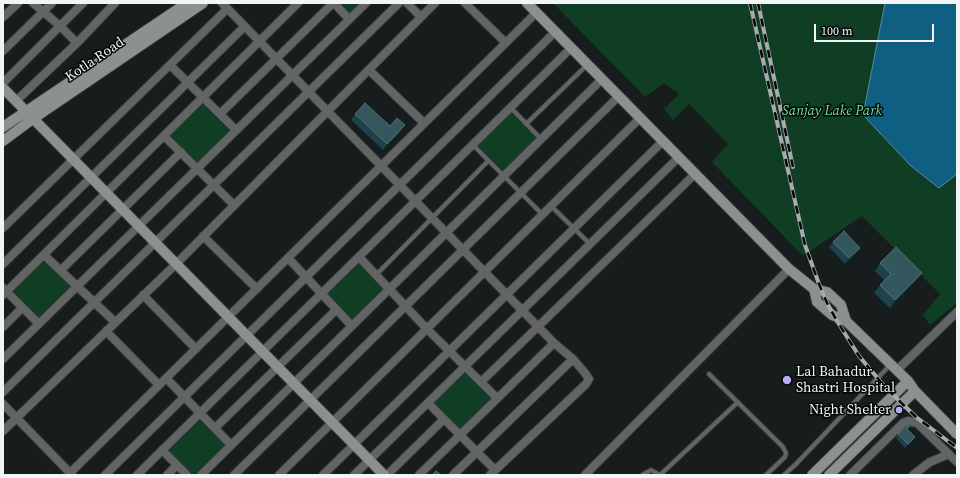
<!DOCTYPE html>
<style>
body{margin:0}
#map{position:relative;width:960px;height:478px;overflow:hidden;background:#171c1c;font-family:"Source Serif 4",serif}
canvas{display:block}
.frame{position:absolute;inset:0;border:4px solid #f1f5f5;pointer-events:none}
.scale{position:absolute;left:814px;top:24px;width:120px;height:18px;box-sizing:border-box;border:2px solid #f1f5f5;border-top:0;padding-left:5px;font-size:12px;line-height:14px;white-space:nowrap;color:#f1f5f5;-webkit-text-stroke:3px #050606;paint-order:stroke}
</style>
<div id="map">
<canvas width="960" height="478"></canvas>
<div class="frame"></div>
<div class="scale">100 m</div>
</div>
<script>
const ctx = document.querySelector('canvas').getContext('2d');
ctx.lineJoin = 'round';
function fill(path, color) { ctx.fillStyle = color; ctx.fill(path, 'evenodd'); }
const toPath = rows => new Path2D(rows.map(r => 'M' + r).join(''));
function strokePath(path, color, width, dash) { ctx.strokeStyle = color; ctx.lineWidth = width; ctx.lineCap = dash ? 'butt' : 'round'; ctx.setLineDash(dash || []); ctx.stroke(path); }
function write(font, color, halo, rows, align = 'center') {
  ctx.font = font + ' "Source Serif 4",serif'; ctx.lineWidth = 3; ctx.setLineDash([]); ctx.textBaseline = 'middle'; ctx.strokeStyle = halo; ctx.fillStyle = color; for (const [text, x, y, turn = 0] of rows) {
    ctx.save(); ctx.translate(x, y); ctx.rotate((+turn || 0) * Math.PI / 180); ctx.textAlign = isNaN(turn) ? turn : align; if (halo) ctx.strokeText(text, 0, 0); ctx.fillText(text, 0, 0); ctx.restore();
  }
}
const green = toPath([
 [337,3,362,3,349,16],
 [553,3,957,3,957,303,930,325,923,315,940,294,862,216,803,256,712,162,728,144,689,104,673,120,664,109,679,94,664,83,645,97],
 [201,102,231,132,197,165,167,136],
 [510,111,539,140,506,173,476,144],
 [44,258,73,288,40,321,10,291],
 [359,262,386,290,352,323,325,295],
 [465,369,494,399,461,432,431,403],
 [199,416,228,446,199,475,191,475,165,449]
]);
const water = toPath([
 [885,3,957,3,957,174,939,188,911,166,863,115,885,3]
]);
const lane = toPath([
 [511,108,541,139],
 [526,124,587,65],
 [473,145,542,214],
 [551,206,590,244],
 [376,275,488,161],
 [709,374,783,447,786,453,785,457,766,475],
 [642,475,651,470,660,475],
 [660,475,738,402],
 [784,475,796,464,890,365]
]);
const street = toPath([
 [33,3,60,26,77,43],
 [222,3,554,343,573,359,585,373,589,379,586,384,490,475],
 [334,3,349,19],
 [407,3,421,17],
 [465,3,506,43],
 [3,17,18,3],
 [3,51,52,3],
 [170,65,236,130],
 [369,70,424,123],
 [3,83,83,3],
 [16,101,77,43,115,3],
 [220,114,333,3],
 [164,136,234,205],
 [3,228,227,9],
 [203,236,257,289],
 [44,255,115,322],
 [359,257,427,329,497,398],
 [288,258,352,326],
 [3,264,244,27],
 [61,270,181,152],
 [3,288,39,324],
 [3,295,298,3],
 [143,295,196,349],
 [3,327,22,308],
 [106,331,159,385],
 [3,359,366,3],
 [897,370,957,312],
 [166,378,231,445],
 [481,382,696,173],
 [3,392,399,3],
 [428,403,495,470],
 [3,404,72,475],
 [215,428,336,310],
 [3,431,176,264,435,3],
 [162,450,187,475],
 [70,473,536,13],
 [105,475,555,32],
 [137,475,571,48],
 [167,475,177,465],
 [201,475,602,79],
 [234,475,619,96],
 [279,475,640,118],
 [323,475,663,141],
 [354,475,679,157],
 [387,475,444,419],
 [419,475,554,343],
 [453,475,573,359],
 [585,475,789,269],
 [850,475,903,423,908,421,917,423,957,462],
 [913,475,930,462,949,454]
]);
const secondary = toPath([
 [527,3,789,269,814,289,827,292,841,305,846,321],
 [3,88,384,475],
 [3,127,187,3],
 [3,141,34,118,203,3],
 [814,289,817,302,832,315,846,321,908,381,915,391,957,434],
 [812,475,908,381],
 [829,475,915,391]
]);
const rail = toPath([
 [750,3,805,245,819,284,827,303,837,321,859,356,885,387,916,417,957,448],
 [758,3,793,167]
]);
const wall = toPath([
 [355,114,390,126,401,131,383,150,351,120],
 [833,242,860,248,856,254,845,264,829,247],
 [880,263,917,280,890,308,874,293,880,285,884,280,875,271],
 [898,434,915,437,912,441,905,448,896,438]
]);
const shadedWall = toPath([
 [405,125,401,131,383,150,387,144],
 [860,248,856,254,845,264,849,258],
 [922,273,917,280,890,308,895,300],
 [915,437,912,441,905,448,908,444]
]);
const building = toPath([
 [365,103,390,126,397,118,405,125,387,144,355,114,365,103],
 [844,231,860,248,849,258,833,242,844,231],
 [896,247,922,273,895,300,880,285,891,274,880,263,896,247],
 [910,423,911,425,907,429,915,437,908,444,898,434,910,423],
 [436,471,441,475,432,475,436,471]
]);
const markers = [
 [787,380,5,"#bcaaf6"],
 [899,410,4,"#bcaaf6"]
];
const streetNames = [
 ["Kotla Road",95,60,-34]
];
const parkNames = [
 ["Sanjay Lake Park",832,111]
];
const poiNames = [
 ["Lal Bahadur",796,372],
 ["Shastri Hospital",796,388],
 ["Night Shelter",891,410,"right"]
];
fill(green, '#0f3e24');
fill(water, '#0f5f83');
strokePath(water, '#538ca5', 1);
strokePath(lane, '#313636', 6);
strokePath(street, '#313636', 10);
strokePath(secondary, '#313636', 12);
strokePath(lane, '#636564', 4);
strokePath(street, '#636564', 8);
strokePath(secondary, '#8c908f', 10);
strokePath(rail, '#a7abab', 4);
strokePath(rail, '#050606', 2.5, [8]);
fill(wall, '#1d424b');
fill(shadedWall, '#112b30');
fill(building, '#34565d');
strokePath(building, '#516f75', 1);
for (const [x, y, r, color] of markers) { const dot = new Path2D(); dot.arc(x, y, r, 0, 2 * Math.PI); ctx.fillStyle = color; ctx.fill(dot); strokePath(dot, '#050606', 1.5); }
write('14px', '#f1f5f5', '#050606', streetNames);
write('italic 14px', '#6ee09b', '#050606', parkNames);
write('14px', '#f1f5f5', '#050606', poiNames, 'left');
</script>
